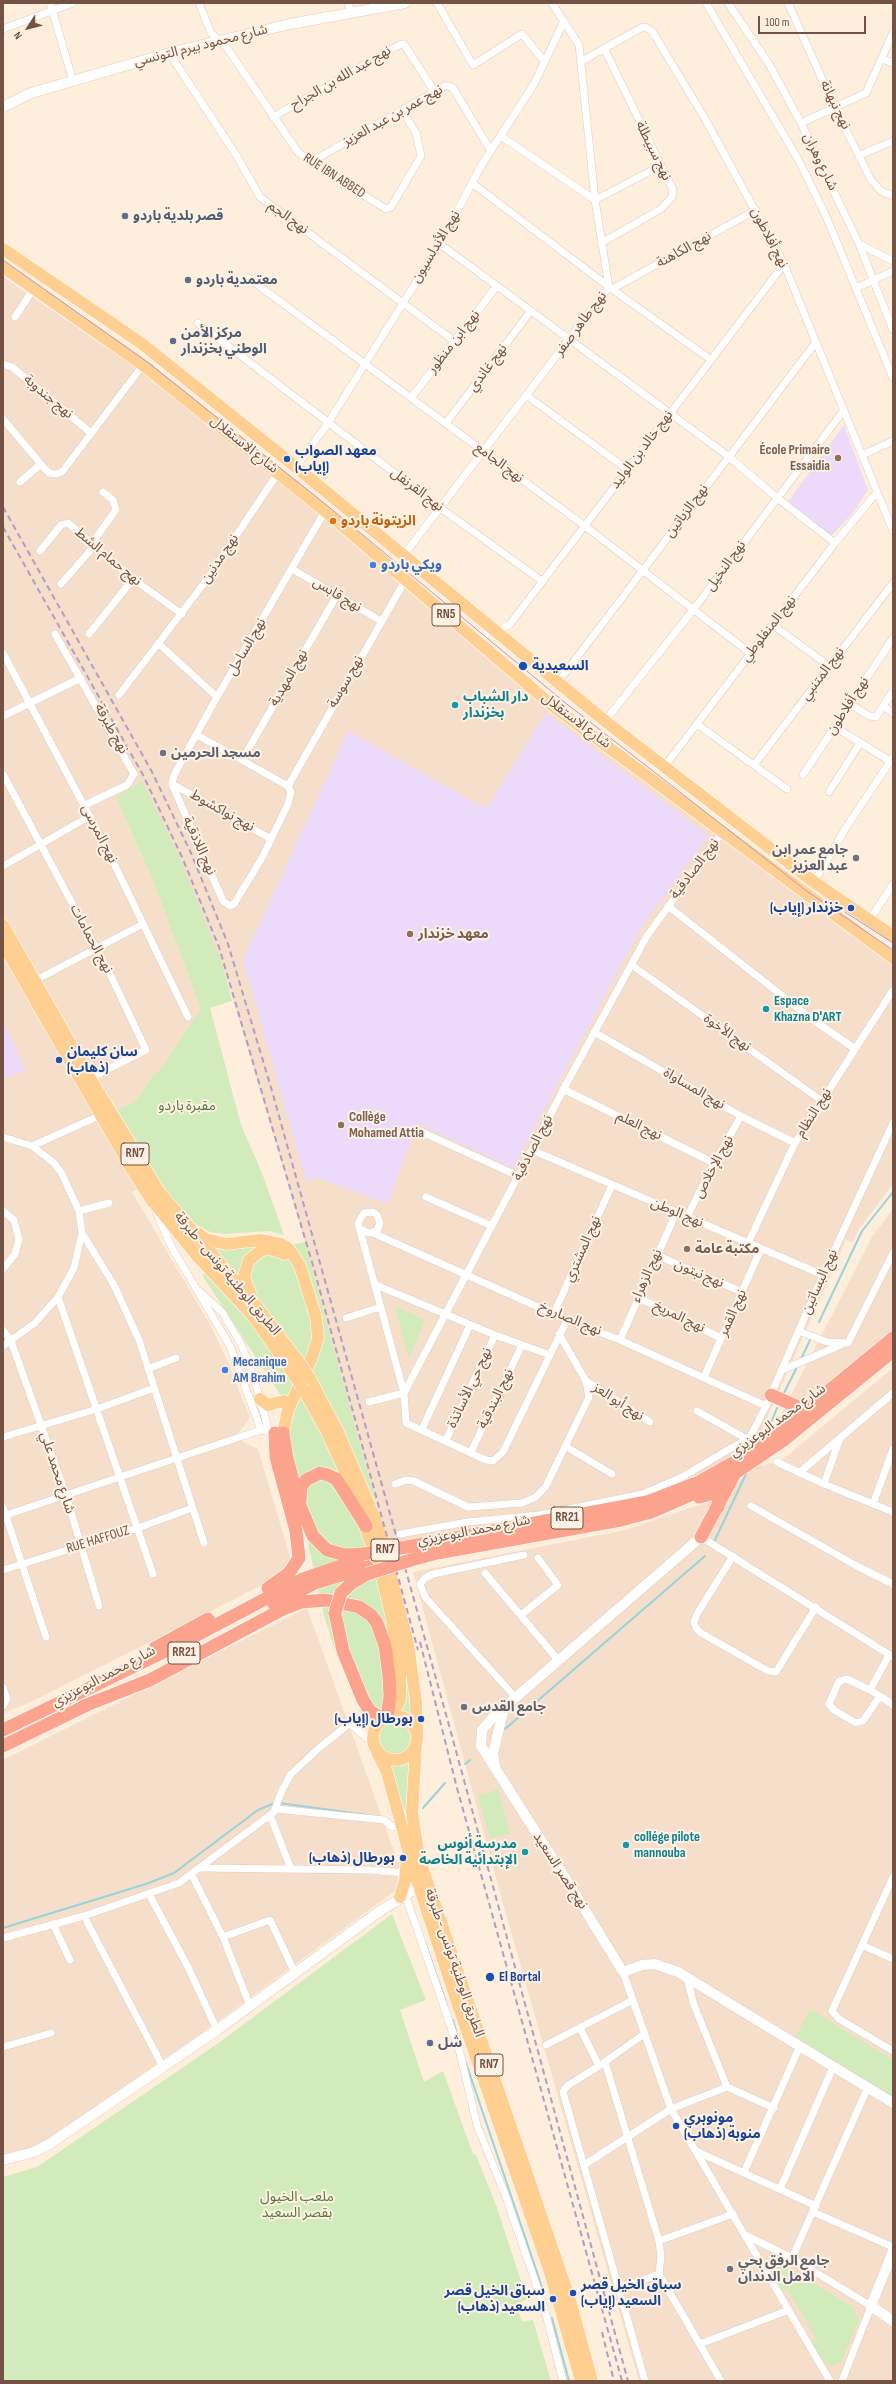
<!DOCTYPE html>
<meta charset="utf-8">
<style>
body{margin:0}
#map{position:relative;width:896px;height:2384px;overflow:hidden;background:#feeedc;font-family:"Sofia Sans Condensed",sans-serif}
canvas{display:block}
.frame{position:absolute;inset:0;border:4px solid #735244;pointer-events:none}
.north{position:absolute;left:8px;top:8px;width:40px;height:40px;-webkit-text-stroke:3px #fff2e4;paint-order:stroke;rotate:234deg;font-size:11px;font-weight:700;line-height:16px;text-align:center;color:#735244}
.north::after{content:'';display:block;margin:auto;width:14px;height:18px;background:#735244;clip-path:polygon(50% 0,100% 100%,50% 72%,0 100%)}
.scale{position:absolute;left:758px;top:16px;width:108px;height:18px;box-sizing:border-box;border:2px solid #735244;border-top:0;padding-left:5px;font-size:12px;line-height:14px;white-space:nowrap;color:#735244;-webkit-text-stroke:3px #fff2e4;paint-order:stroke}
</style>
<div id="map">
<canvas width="896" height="2384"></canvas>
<div class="frame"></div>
<div class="north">N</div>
<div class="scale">100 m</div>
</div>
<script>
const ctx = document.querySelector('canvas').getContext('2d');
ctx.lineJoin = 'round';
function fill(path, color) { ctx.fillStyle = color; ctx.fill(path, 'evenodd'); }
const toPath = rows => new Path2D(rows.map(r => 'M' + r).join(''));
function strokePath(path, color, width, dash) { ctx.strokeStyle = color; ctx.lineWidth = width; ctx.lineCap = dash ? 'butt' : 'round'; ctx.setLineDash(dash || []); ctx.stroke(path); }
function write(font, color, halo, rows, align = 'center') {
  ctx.font = font + ' "Sofia Sans Condensed","Noto Sans Arabic",sans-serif'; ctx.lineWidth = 4; ctx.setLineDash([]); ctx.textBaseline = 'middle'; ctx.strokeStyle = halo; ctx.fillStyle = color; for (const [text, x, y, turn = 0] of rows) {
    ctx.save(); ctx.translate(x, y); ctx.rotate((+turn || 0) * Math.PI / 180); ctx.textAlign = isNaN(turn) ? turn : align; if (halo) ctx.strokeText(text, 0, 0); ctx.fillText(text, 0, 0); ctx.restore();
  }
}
const residential = toPath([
 [3,277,135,367,316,510,423,600,893,961,893,1184,859,1229,853,1242,846,1240,757,1440,716,1466,672,1488,388,1547,305,1242,223,966,116,797,153,881,201,1009,162,1067,152,1076,136,1101,115,1110,157,1178,132,1192,211,1326,228,1362,250,1418,238,1433,243,1442,258,1449,293,1567,278,1577,31,1702,3,1713],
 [893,1209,893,1333,773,1430,872,1237],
 [893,1368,893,2381,639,2381,502,1900,413,1572,625,1530,711,1501,757,1467,782,1460],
 [307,1608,400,1868,395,1891,161,2063,32,2150,3,2158,3,1760]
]);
const education = toPath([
 [844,425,868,490,852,514,831,536,787,503],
 [546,713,709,836,642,926,513,1168,417,1123,388,1204,317,1178,306,1182,243,960,348,731,486,809],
 [3,1020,25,1070,3,1079]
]);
const green = toPath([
 [142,781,179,856,223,966,232,1001,210,1008,241,1125,262,1173,284,1235,269,1231,225,1234,210,1232,194,1223,179,1208,157,1178,115,1110,136,1101,152,1076,162,1067,201,1009,153,881,116,797],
 [206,1235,232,1238,269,1235,282,1239,290,1245,305,1242,396,1577,412,1713,412,1741,406,1809,402,1809,378,1746,371,1715,355,1682,337,1657,324,1615,308,1544,311,1529,287,1442,291,1411,202,1275,220,1261],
 [395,1306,425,1320,409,1359],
 [498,1789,510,1834,490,1838,478,1796],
 [392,1914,426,2000,400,2010,424,2082,443,2071,473,2154,476,2155,496,2205,527,2299,516,2305,522,2322,533,2320,551,2381,3,2381,3,2177,37,2167,220,2042],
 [810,2009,893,2060,893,2101,794,2040],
 [773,2259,853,2307,859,2320,841,2362,832,2366,825,2363,811,2342,816,2338,787,2288,782,2291,767,2266]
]);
const stream = toPath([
 [819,1322,862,1231,893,1192],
 [801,1359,811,1338],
 [783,1395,797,1367],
 [769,1428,777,1408],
 [714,1542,747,1472],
 [505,1729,705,1556],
 [465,1764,470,1760],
 [279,1803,368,1815],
 [423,1808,445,1783],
 [3,1928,146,1884,174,1873,258,1810,275,1803],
 [425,1942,447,2005],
 [453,2020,456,2031],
 [466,2063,544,2293],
 [552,2318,569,2381]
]);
const street = toPath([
 [50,3,73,81],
 [199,3,211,33,227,48,298,152,311,162,386,209,391,207,421,156,416,133,402,110],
 [348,3,351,12],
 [437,3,473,65,522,34,544,61],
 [706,3,798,159,826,216,893,378],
 [728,3,769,64,801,123,859,244,893,330],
 [788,3,835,108,871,180,881,191,893,196],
 [3,29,73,3],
 [169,53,235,153,260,197,454,341],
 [882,59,893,63],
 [582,61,641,28,645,27,652,31,704,117,784,264,893,531],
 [273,117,401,44,404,44,434,91],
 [801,123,866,93,893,33],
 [501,136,595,200,660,166],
 [860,155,893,141],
 [311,162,446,85,453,88,491,151],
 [472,183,612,289,710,359],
 [601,243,661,209,672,197,673,190,605,50],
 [440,244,728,456,776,497,835,543],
 [859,244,893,261],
 [247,277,585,526,750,653],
 [856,288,893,271],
 [612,289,756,210],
 [15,317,34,288],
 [198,323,439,507,542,581],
 [3,364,12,367,91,433],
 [526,395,628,470],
 [411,398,496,287],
 [3,419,45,469,49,473,57,474,62,472,143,365],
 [446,423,530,312],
 [862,455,893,441],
 [296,467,328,423,440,244,481,166,534,84,564,21],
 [20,482,41,464],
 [92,543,116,510,113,500,103,492],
 [40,551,61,525,68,523,133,579,182,614],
 [403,556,609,287,595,200,579,45,552,3],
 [292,569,381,621],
 [61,584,95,545],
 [773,625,829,666],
 [55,634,134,774,127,785,85,805],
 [89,634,133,579],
 [159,644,217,697],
 [483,647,482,639,488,632,499,631,510,624,784,264],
 [3,653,108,851,188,1017],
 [559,681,816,342],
 [119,695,205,582,278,473],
 [850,704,869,716,876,717,893,691],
 [883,706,893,713],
 [3,716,81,678],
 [605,721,693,610,844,410],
 [697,724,787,789],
 [835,727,890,761],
 [242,760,337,595],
 [754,765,893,583],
 [664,767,835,543,877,492],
 [3,774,111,976,146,1050,90,1078],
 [803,775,893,638],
 [172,784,223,901,230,906,234,904,262,858,288,804,291,792,288,786,197,735],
 [172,784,174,775,217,697,325,511],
 [172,784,271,839],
 [288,786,406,579],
 [829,792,860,743],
 [3,866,90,816],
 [814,882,847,826,893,757],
 [668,906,813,1020,854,1048],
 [869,921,893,884],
 [633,966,822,1101],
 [34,981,143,924],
 [594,1032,741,1116,795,1143],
 [563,1089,714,1163],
 [424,1133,518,1176],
 [3,1137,32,1146,54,1163,62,1174,79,1211,82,1233,74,1268,58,1297,35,1323,3,1346],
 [32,1146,101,1115],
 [532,1150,823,1275],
 [426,1197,492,1226],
 [3,1211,14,1220,19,1239,15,1254,3,1269],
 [79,1211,109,1203],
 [156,1211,171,1246,230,1346,261,1430],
 [687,1217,714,1163,741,1116],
 [362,1230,369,1233,377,1231,380,1223,377,1215,373,1212,364,1213,358,1223,404,1393,406,1423,486,1460,493,1461,503,1452,567,1320],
 [82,1233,114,1285,139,1340,204,1543],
 [373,1233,567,1320,620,1340,766,1406],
 [748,1243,795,1143,893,990],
 [656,1255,742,1292],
 [376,1285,495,1335,550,1355],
 [199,1291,222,1312,241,1344,253,1375,269,1432],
 [58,1297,153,1574],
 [637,1297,721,1338],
 [554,1313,612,1185],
 [346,1318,381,1307],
 [3,1330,11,1341,66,1495,99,1606],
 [799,1331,827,1342,848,1343,893,1253],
 [620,1340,676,1213],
 [148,1369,176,1358],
 [782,1370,841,1345],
 [704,1377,761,1249],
 [586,1381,650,1422],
 [369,1402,404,1393,569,1079,647,936,723,831],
 [697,1411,747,1439],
 [422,1429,470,1325],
 [3,1437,97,1409,154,1388],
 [446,1440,495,1335],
 [748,1441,766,1406,823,1275,893,1123],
 [565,1446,612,1474],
 [471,1452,522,1345],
 [777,1462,824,1484,893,1512],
 [800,1472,893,1393],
 [395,1484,406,1480,414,1481,468,1507,522,1503,536,1497,546,1486,589,1397,586,1381,559,1334],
 [824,1484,840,1438],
 [873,1504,893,1449],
 [751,1506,855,1565,893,1584],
 [3,1507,46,1637],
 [3,1516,261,1430,277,1433],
 [400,1534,468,1522,539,1515,643,1494,682,1477,750,1437],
 [701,1537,893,1657],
 [733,1556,697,1614,694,1622,696,1628,701,1633,768,1671,776,1672,816,1607],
 [3,1570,138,1528,192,1508],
 [485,1573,559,1661],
 [521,1615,558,1585,538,1558],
 [3,1687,7,1699,3,1706],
 [870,1690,889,1655],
 [880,1696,863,1721,856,1723,834,1710,829,1704,839,1681,847,1679,870,1690,880,1696,893,1705],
 [516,1698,425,1597,420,1584,425,1578,433,1574,524,1555],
 [349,1723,373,1743],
 [276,1809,384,1820,392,1827,402,1825],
 [270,1815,291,1869],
 [201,1868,369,1870,406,1873],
 [192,1875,223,1937,250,2006],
 [893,1877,832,2011,839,2019,893,2051],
 [149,1894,188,1967,217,2030],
 [405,1894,460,2053,477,2125,506,2197,544,2307,563,2381],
 [84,1916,163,2067],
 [53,1924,70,1960],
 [223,1937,270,1920,295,1973],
 [3,1938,84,1916,179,1883,274,1812,282,1790,291,1774,319,1748,354,1720,363,1717,375,1717],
 [862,1945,893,1959],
 [623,1972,671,2109,830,2381],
 [687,1978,694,2005,727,2087,774,2108],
 [580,2028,599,2066],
 [644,2034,599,2066,567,2086,563,2092,645,2381],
 [546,2045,633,2000],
 [3,2047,51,2033],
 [605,2062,659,2241,661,2256,659,2274,721,2381],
 [696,2151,816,2206],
 [584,2165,671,2109,727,2087],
 [744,2172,800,2046],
 [780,2189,833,2067],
 [813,2212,893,2247],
 [745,2235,792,2258,871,2306,842,2381],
 [659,2241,733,2214],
 [792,2258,868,2087],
 [619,2289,659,2274],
 [700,2344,789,2310]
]);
const secondary = toPath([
 [3,107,31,93,169,53,290,24,405,3],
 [701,1537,492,1718,482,1730,481,1746,569,1884,623,1972,642,1965,655,1964,678,1972,893,2103],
 [495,1768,493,1753,504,1708],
 [3,2160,34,2152,51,2143,217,2030,380,1911,425,1883],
 [893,2251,871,2306,893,2321]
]);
const primary = toPath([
 [3,249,141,343,296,467,605,721,814,882,893,936],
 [3,267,143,365,325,511,554,707,893,958],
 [3,925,90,1078,160,1193,257,1307,298,1361],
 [3,944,131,1168,150,1198,198,1257,252,1315,291,1370],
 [198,1233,205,1239,226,1244,260,1240,281,1244,289,1249,300,1266,316,1317,318,1338,312,1357,288,1410,283,1433],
 [251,1295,244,1276,249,1260,262,1250,270,1249,285,1254],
 [309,1377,338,1432,376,1521,382,1540,408,1644,416,1702,417,1737],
 [303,1389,326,1430,347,1476,380,1569,392,1619,400,1672,400,1700,392,1716],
 [260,1399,268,1405,284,1401],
 '373 1738a22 22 0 1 1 44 0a22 22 0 1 1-44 0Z',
 [416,1745,412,1812,419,1858,570,2300,592,2381],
 [377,1752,387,1772,413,1868,458,2005,550,2272,581,2381],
 [400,1897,405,1881,407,1857]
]);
const highway = toPath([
 [771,1395,805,1410],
 [283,1433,287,1458,299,1503,313,1536,327,1550,345,1555,359,1554],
 [699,1497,714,1493,719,1497,718,1507],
 [300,1501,301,1487,306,1480,320,1473,328,1475,336,1479,342,1488,366,1526],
 [701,1537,735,1473],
 [407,1547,647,1502,699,1482,740,1459,775,1435,893,1338],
 [411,1560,437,1553,621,1520,651,1512,704,1489,735,1473,785,1439,893,1351],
 [268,1588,289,1573,299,1558,296,1531,276,1457,275,1433],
 [341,1593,353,1582,367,1574],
 [274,1604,315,1583,367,1567],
 [335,1613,343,1651,363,1700,370,1711,383,1719],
 [155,1648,208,1619],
 [84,1706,150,1680,283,1609,302,1602,326,1600,359,1607,371,1615,377,1623,385,1646,389,1676,390,1696,387,1717],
 [3,1730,178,1645,303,1579,364,1558],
 [3,1746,91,1703]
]);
const tram = toPath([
 [3,260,150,364,329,507,563,701,808,892,893,950],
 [845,912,893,943]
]);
const rail = toPath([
 [3,507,152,772,191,853,228,944,272,1091,447,1718,628,2381],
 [3,527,143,775,182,857,219,947,314,1269,418,1650],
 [420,1642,457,1788,622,2381],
 [602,2332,614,2381]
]);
const primaryBridge = toPath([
 [298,1361,309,1377],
 [291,1370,303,1389]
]);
const highwayBridge = toPath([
 [363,1554,407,1547],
 [367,1574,411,1560],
 [335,1613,341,1593]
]);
const markers = [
 [125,216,4,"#5c6f8a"],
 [188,280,4,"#5c6f8a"],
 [173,341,4,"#5c6f8a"],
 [838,458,4,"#8d6e63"],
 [287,459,4,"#1a4fb4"],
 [333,521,4,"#e8710a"],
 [373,565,4,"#3f7fe0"],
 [523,666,5,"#1a4fb4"],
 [455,705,4,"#0f9aa8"],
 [163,753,4,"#6b7280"],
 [856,858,4,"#6b7280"],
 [851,908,4,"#1a4fb4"],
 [410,934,4,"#8d6e63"],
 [766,1009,4,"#0f9aa8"],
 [59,1060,4,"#1a4fb4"],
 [341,1125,4,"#8d6e63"],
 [687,1249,4,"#8d6e63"],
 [225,1370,4,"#3f7fe0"],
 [464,1707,4,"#6b7280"],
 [421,1719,4,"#1a4fb4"],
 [626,1845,4,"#0f9aa8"],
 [525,1852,4,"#0f9aa8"],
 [403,1858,4,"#1a4fb4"],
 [490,1977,5,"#1a4fb4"],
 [430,2043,4,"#5c6f8a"],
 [676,2126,4,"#1a4fb4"],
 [730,2269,4,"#6b7280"],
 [573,2293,4,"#1a4fb4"],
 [553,2299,4,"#1a4fb4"]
];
const shields = [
 [446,615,28],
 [135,1154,28],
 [567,1518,32],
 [385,1550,28],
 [184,1653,32],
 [489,2065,28]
];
const shieldNames = [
 ["RN5",446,615],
 ["RN7",135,1154],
 ["RR21",567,1518],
 ["RN7",385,1550],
 ["RR21",184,1653],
 ["RN7",489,2065]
];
const streetNames = [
 ["شارع محمود بيرم التونسي",201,46,-14],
 ["نهج عبد الله بن الجراح",341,78,-30],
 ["نهج نبهانة",835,105,64],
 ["نهج عمر بن عبد العزيز",393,116,-29],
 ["نهج سبيطلة",653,151,64],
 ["شارع وهران",820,162,64],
 ["RUE IBN ABBED",334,176,33],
 ["نهج الجم",288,218,36],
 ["نهج أفلاطون",769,238,63],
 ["نهج الأندلسيون",436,247,-59],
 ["نهج الكاهنة",684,250,-29],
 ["نهج طاهر صفر",581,324,-53],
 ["نهج ابن منظور",454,342,-52],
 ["نهج غاندي",488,368,-53],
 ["نهج جندوبة",48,397,40],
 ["شارع الاستقلال",244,445,39],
 ["نهج خالد بن الوليد",642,450,-53],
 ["نهج الجامع",499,463,37],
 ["نهج القرنفل",417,490,37],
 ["نهج الزياتين",687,511,-53],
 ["نهج حمام الشط",108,557,40],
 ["نهج مدنين",220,559,-56],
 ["نهج النخيل",726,566,-54],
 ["نهج قابس",337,595,31],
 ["نهج المنفلوطي",769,629,-52],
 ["نهج الساحل",247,647,-60],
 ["نهج المتنبي",823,674,-53],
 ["نهج المهدية",289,678,-60],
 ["نهج سوسة",346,682,-60],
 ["نهج أفلاطون",848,706,-57],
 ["شارع الاستقلال",576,721,37],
 ["نهج طبرقة",111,729,61],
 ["نهج نواكشوط",222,811,29],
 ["نهج المرسى",99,834,63],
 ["نهج اللاذقية",199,846,66],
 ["نهج الصادقية",695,869,-53],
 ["نهج الحمامات",91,939,62],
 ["نهج الأخوة",727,1033,35],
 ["نهج المساواة",694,1089,30],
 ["نهج النظام",814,1113,-58],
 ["نهج العلم",639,1126,26],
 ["نهج الصادقية",533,1148,-63],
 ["نهج الإخلاص",714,1167,-62],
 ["نهج الوطن",677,1213,23],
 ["نهج المشتري",583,1249,-66],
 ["الطريق الوطنية تونس - طبرقة",227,1274,50],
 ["نهج نبتون",699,1274,23],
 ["نهج الزهراء",647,1276,-66],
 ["نهج البساتين",820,1282,-66],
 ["نهج القمر",733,1313,-66],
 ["نهج المريخ",679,1317,26],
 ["نهج الصاروخ",570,1319,23],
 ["نهج حي الأساتذة",470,1388,-65],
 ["نهج البندقية",496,1399,-64],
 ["نهج أبو العز",618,1402,33],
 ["شارع محمد البوعزيزي",778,1421,-36],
 ["شارع محمد علي",57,1473,72],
 ["شارع محمد البوعزيزي",474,1531,-11],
 ["RUE HAFFOUZ",98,1540,-17],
 ["شارع محمد البوعزيزي",104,1677,-28],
 ["نهج قصر السعيد",560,1871,57],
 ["الطريق الوطنية تونس - طبرقة",454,1963,71]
];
const serviceNames = [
 ["قصر بلدية باردو",133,216],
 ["معتمدية باردو",196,280],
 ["مركز الأمن",181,333],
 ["الوطني بخزندار",181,349],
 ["شل",438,2043]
];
const educationNames = [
 ["École Primaire",830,450,"right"],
 ["Essaidia",830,466,"right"],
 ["معهد خزندار",418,934],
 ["Collège",349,1117],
 ["Mohamed Attia",349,1133],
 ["مكتبة عامة",695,1249]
];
const transitNames = [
 ["معهد الصواب",295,451],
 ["(إياب)",295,467],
 ["السعيدية",532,666],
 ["خزندار (إياب)",843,908,"right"],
 ["سان كليمان",67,1052],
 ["(ذهاب)",67,1068],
 ["بورطال (إياب)",413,1719,"right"],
 ["بورطال (ذهاب)",395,1858,"right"],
 ["El Bortal",499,1977],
 ["مونوبري",684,2118],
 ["منوبة (ذهاب)",684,2134],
 ["سباق الخيل قصر",581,2285],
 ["السعيد (إياب)",581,2301],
 ["سباق الخيل قصر",545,2291,"right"],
 ["السعيد (ذهاب)",545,2307,"right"]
];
const foodNames = [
 ["الزيتونة باردو",341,521]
];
const shopNames = [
 ["ويكي باردو",381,565],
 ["Mecanique",233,1362],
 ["AM Brahim",233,1378]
];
const cultureNames = [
 ["دار الشباب",463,697],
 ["بخزندار",463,713],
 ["Espace",774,1001],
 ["Khazna D'ART",774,1017],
 ["collége pilote",634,1837],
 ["mannouba",634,1853],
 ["مدرسة أنوس",517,1844,"right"],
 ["الإبتدائية الخاصة",517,1860,"right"]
];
const worshipNames = [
 ["مسجد الحرمين",171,753],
 ["جامع عمر ابن",848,850,"right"],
 ["عبد العزيز",848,866,"right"],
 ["جامع القدس",472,1707],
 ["جامع الرفق بحي",738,2261],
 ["الامل الدندان",738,2277]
];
const parkNames = [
 ["مقبرة باردو",187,1106],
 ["ملعب الخيول",297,2197],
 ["بقصر السعيد",297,2213]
];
fill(residential, '#f5dfca');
fill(education, '#ebdaf9');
fill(green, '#d2ebbb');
strokePath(stream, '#96d4da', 2);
strokePath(street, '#e3cbbb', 8);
strokePath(secondary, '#e9cbb8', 11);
strokePath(primary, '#fff', 13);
strokePath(highway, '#fff', 14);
strokePath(street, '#fff', 7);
strokePath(secondary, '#fff', 10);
strokePath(primary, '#ffcf92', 12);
strokePath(highway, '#fca38e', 13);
strokePath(tram, '#b09cc6', 1);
strokePath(rail, '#b09cc6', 2, [6, 4]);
strokePath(primaryBridge, '#fff', 13, []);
strokePath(highwayBridge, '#fff', 14, []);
strokePath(primaryBridge, '#ffcf92', 12);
strokePath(highwayBridge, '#fca38e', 13);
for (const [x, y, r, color] of markers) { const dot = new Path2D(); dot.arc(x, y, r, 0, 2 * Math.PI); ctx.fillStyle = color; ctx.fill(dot); strokePath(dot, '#fff2e4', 1.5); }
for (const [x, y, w] of shields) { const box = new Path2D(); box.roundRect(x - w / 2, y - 11, w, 22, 3); ctx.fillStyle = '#fff2e4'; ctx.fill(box); strokePath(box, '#735244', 1); }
write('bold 13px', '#735244', null, shieldNames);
write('14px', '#735244', '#fff2e4', streetNames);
write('bold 14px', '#4e5e75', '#fff2e4', serviceNames, 'left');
write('bold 14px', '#785e54', '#fff2e4', educationNames, 'left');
write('bold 14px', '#164399', '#fff2e4', transitNames, 'left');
write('bold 14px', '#c56008', '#fff2e4', foodNames, 'left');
write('bold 14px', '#366cbe', '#fff2e4', shopNames, 'left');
write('bold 14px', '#0d838f', '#fff2e4', cultureNames, 'left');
write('bold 14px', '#5b616d', '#fff2e4', worshipNames, 'left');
write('14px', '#537a3c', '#fff2e4', parkNames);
</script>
